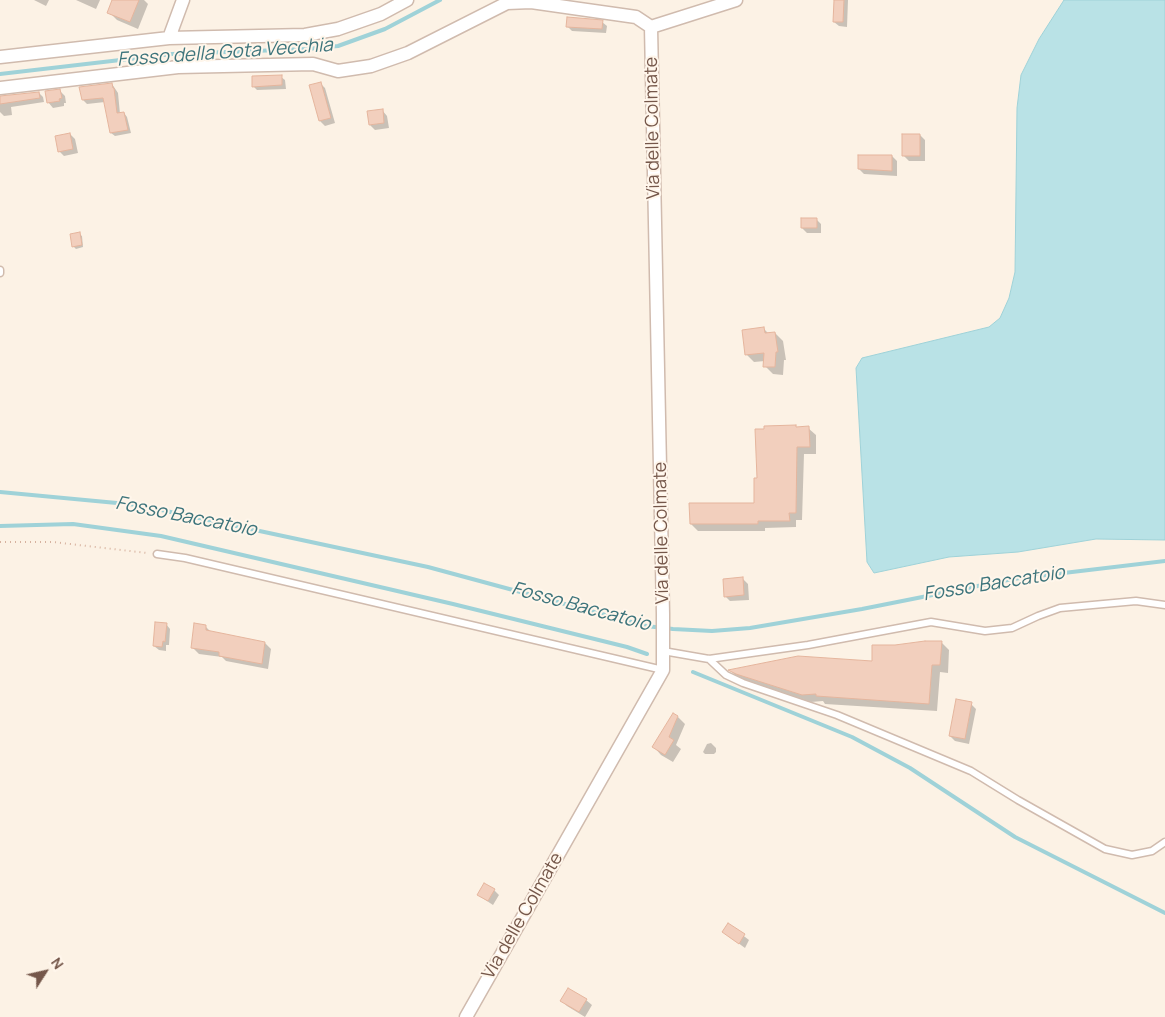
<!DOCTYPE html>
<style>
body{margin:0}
#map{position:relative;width:1165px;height:1017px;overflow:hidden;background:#fcf2e5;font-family:Manrope,sans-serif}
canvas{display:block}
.north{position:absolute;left:20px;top:947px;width:50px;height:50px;-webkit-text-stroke:4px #fff6eb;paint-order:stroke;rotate:55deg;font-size:14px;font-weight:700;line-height:20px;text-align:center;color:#75574a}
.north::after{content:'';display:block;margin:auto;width:18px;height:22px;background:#75574a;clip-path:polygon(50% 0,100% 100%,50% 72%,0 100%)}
</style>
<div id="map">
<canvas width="1165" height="1017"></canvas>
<div class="north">N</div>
</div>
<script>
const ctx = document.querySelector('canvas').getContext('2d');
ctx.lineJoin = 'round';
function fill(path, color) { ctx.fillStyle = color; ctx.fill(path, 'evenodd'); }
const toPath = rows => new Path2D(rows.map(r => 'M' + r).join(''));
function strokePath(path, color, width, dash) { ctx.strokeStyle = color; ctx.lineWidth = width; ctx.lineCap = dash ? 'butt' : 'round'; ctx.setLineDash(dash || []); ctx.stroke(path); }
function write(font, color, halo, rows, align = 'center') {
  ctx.font = font + ' Manrope,sans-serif'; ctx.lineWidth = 4; ctx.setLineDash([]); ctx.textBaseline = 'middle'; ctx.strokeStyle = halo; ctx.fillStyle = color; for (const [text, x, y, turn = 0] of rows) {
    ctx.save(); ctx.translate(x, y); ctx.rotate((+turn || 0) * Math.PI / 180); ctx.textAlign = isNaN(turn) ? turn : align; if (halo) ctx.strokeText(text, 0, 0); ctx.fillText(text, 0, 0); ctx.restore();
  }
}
const water = toPath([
 [1064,0,1165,0,1165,540,1096,539,1018,552,949,557,874,573,867,562,856,368,862,358,989,327,1000,318,1009,298,1015,272,1017,108,1021,75,1039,39,1064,0]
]);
const shadow = toPath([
 [34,0,49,0,46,6],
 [76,0,100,0,96,9],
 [114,0,144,0,148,4,138,29,117,20,109,12],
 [835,0,848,0,847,27,839,26,834,22],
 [602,22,607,26,606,33,572,31,568,27],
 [281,77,285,80,286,89,257,90,253,86],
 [320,83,325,88,335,123,325,126,320,121],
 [112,84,118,93,120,114,124,113,127,117,131,133,115,136,111,133,105,102,87,104,83,100],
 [60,91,65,96,66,103,64,103,64,106,53,108,48,102],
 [39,93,43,97,44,102,11,107,12,115,4,116,0,112,0,97],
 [382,110,387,116,389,128,375,130,370,125],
 [70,134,75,139,78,153,64,156,59,151],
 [920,135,925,140,925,161,909,161,903,155],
 [892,156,897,161,897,176,864,174,859,169],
 [816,219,821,224,821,233,807,233,802,228],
 [79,234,82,236,83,247,76,249,73,246],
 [764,329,769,334,775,333,783,341,786,360,784,360,783,375,773,374,765,366,765,361,754,362,746,354],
 [808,428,816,435,816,454,804,454,802,520,796,520,796,527,765,528,765,531,698,531,691,524,756,504,759,479],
 [743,579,748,584,749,600,730,601,725,596],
 [166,624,170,629,169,645,166,645,166,651,159,650,154,646],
 [205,626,211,632,265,643,271,649,268,669,226,661,222,657,199,654,193,648],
 [941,642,949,650,948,673,940,672,937,711,825,704,823,701,811,702,745,682,737,677,730,670,873,662,895,646],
 [971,704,976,709,969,744,955,741,950,736],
 [678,717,685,724,676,745,681,749,673,762,661,755,654,747],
 [711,743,716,748,716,752,714,754,705,754,703,752,707,744],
 [494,890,499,895,493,905,478,895],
 [728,924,749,940,745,948,723,932],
 [586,1000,592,1005,585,1017,567,1006,562,1001]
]);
const stream = toPath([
 [0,74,172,54,307,49,338,46,385,29,440,0],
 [0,492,138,505,428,567,646,626,673,629,712,631,750,628,862,609,1013,579,1165,561],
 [0,526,73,524,161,536,453,604,627,647,647,654],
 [693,672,852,737,910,768,1015,837,1165,913]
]);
const building = toPath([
 [112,0,139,0,130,22,107,13,112,0],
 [834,0,844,0,843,22,833,22,834,0],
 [567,17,603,20,602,29,566,27,567,17],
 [282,75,282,85,252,87,252,76,282,75],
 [321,82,331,118,319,121,309,85,321,82],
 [112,83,113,88,114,88,117,113,124,112,128,130,110,133,103,98,82,100,79,87,112,83],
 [60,89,62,98,59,99,60,101,47,103,45,91,60,89],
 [39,92,40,98,0,104,0,96,39,92],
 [383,109,384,123,369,125,367,111,383,109],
 [70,133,73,149,58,152,55,136,70,133],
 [902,134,920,134,920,156,902,156,902,134],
 [858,155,892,155,892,171,858,169,858,155],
 [801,218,817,218,817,228,801,228,801,218],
 [80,232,82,245,72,247,70,234,80,232],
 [764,327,765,333,775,332,778,352,776,352,775,367,763,367,764,353,745,355,742,330,764,327],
 [796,425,796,427,809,426,810,447,797,447,796,513,789,513,790,521,758,521,758,524,690,524,689,503,754,503,754,478,757,478,755,429,764,429,764,426,796,425],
 [743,577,744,595,724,597,723,579,743,577],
 [155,622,167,623,165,642,163,641,162,647,153,646,155,622],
 [194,623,206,625,206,630,265,642,262,664,219,656,219,652,191,648,194,623],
 [925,641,942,641,940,665,932,665,929,704,816,696,816,694,802,695,736,674,728,670,798,656,872,661,872,645,895,645,925,641],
 [956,699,972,702,965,739,949,736,956,699],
 [673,713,678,716,669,737,674,740,665,755,652,747,673,713],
 [484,883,495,889,488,901,477,895,484,883],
 [728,923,745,934,739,944,722,932,728,923],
 [568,988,587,999,579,1012,560,1001,568,988]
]);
const path = toPath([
 [0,542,53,542,147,553]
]);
const lane = toPath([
 [0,270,0,273],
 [157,554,185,558,663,670],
 [663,651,709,659,808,645,931,622,985,631,1012,628,1038,616,1060,608,1136,601,1165,605],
 [709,659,726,675,743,683,837,715,971,771,1018,800,1105,849,1132,855,1152,851,1165,842]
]);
const street = toPath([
 [651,27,736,0],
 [169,38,183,0],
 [0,57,169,38,305,35,338,29,381,14,407,0],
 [0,88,178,67,313,64,338,71,371,66,408,53,507,3,531,2,636,17,651,27],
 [466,1017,663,670,663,614,651,27]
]);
const streetNames = [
 ["Via delle Colmate",653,128,-91],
 ["Via delle Colmate",662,533,-91],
 ["Via delle Colmate",523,916,-60]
];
const waterNames = [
 ["Fosso della Gota Vecchia",225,53,-4],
 ["Fosso Baccatoio",186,517,11],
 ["Fosso Baccatoio",994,584,-9],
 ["Fosso Baccatoio",581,607,15]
];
fill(water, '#b9e2e6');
strokePath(water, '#9fd2d8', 1);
fill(shadow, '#0003');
strokePath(stream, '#9fd2d8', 4);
fill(building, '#f2cfbd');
strokePath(building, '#e5b59d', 1);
strokePath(lane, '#d0bbae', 9);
strokePath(street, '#d0bbae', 15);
strokePath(path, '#d7b29f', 2, [1, 4]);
strokePath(lane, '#fff', 6);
strokePath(street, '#fff', 12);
write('18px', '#75574a', '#fff6eb', streetNames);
write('italic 19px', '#3d747b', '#fff6eb', waterNames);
</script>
